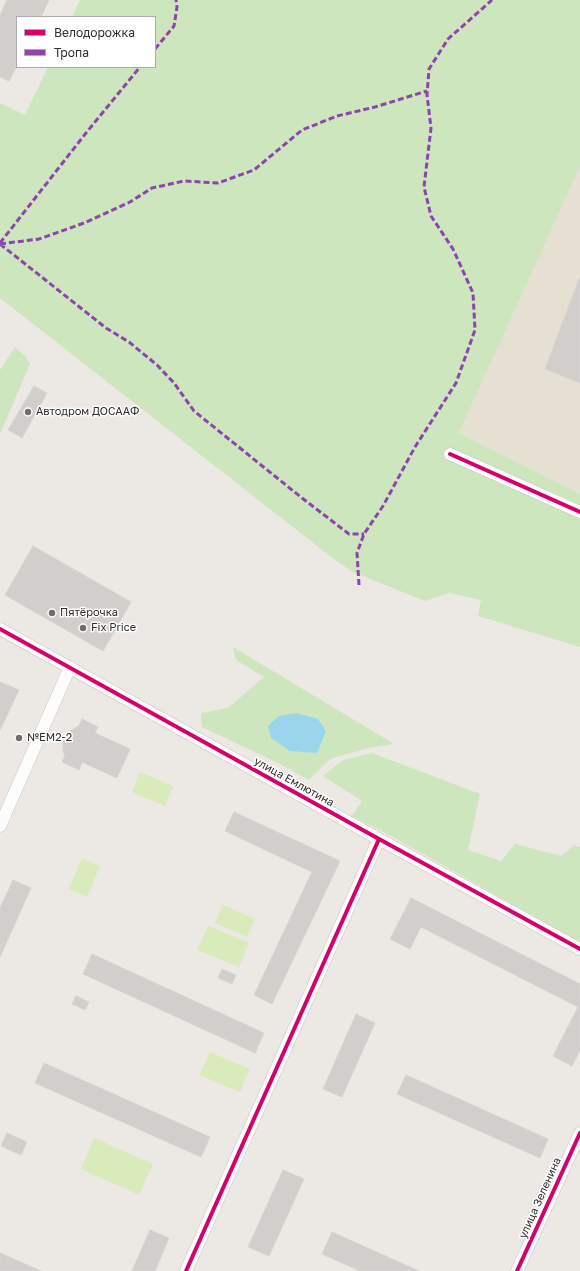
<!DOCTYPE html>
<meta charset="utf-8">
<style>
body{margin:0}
#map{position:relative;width:580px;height:1271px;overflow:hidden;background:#ece8e4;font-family:"Golos Text",sans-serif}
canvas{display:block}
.legend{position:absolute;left:16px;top:16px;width:140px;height:52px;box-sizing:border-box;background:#fff;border:1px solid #ababab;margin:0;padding:5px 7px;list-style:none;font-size:12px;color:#2e2e2e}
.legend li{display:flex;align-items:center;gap:8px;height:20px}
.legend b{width:20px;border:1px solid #ababab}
</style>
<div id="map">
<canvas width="580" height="1271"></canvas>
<ul class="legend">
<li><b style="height:5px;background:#d6006c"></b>Велодорожка</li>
<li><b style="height:5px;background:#8e44ad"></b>Тропа</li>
</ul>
</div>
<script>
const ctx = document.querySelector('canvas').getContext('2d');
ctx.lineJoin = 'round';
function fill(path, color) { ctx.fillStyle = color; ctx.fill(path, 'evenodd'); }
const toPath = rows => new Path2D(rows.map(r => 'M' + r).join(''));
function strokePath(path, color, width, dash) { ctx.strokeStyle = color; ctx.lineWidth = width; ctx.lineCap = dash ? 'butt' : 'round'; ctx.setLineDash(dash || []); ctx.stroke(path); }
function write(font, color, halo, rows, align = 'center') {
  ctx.font = font + ' "Golos Text",sans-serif'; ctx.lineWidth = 3; ctx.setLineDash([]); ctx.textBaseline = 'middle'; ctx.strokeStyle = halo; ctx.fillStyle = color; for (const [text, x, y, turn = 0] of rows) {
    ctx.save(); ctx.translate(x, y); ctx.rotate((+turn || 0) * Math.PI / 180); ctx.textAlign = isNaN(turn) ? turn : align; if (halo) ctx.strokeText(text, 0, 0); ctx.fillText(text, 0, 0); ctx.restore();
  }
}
const education = toPath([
 [580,167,580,494,459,433]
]);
const green = toPath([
 [80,0,580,0,580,167,459,433,580,494,580,647,478,616,481,600,450,593,425,601,353,572,335,560,0,298,0,103,25,115,48,67,155,67,155,17,72,17],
 [15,347,25,356,30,364,0,434,0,370],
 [233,647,394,744,368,748,330,759,309,780,278,763,202,727,201,713,228,708,264,677,236,660],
 [372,753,480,794,468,850,501,861,515,844,561,856,574,845,580,847,580,942,393,837,352,816,362,801,323,776,343,760]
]);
const pitch = toPath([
 [140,772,173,786,165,806,132,792],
 [82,858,100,866,87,897,69,889],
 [223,905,255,919,247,937,215,923],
 [208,926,249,943,239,967,197,950],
 [210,1052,250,1069,240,1092,200,1075],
 [94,1138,153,1164,139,1195,81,1169]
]);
const water = toPath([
 [296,713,318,719,326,731,317,753,290,751,271,738,268,726,279,716]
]);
const building = toPath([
 [7,0,49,0,41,17,17,17,17,66,9,81,0,77,0,15,7,0],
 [579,279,580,279,580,383,545,369,579,279],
 [34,386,47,393,22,438,8,430,34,386],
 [33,546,131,602,103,651,5,595,33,546],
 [0,682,19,690,0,730,0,682],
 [82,719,98,727,95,733,130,749,117,778,82,762,79,770,62,762,65,756,63,750,63,743,64,737,68,732,79,726,82,719],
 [234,812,340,861,272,1004,254,995,312,872,225,831,234,812],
 [13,880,31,888,0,957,0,908,13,880],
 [411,898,580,984,580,1050,572,1066,553,1056,578,1007,421,927,410,949,390,939,411,898],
 [92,954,264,1033,255,1053,83,974,92,954],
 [222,969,236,975,232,984,218,978,222,969],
 [76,996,89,1002,85,1010,72,1004,76,996],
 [356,1014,375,1023,342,1097,323,1089,356,1014],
 [44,1063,210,1137,201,1157,35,1083,44,1063],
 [406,1075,548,1139,540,1158,397,1094,406,1075],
 [7,1133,27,1142,21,1155,1,1146,7,1133],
 [283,1170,304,1179,269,1256,248,1247,283,1170],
 [150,1230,169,1238,155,1271,132,1271,150,1230],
 [332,1232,419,1271,360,1271,322,1254,332,1232],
 [0,1253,41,1271,0,1271,0,1253]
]);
const minor = toPath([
 [450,454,580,512],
 [0,629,379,839,580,949],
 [0,826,70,667],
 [186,1271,379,839],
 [517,1271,580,1133]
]);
const quiet = toPath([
 [155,49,174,26,177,7,176,0],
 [0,243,86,133,140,67],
 [0,244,106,328,129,342,157,365,174,383,194,411,302,498,349,534,364,534],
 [0,244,39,239,84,223,130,202,152,188,184,181,218,183,254,170,302,130,337,116,375,107,427,91],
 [359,585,357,553,364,534,383,506,415,447,456,383,475,330,473,293,453,249,431,216,424,187,431,128,427,95,429,69,448,39,492,0]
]);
const cycleway = toPath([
 [450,454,580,512],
 [0,629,379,839,580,949],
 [186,1271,379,839],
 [517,1271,580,1133]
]);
const markers = [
 [28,412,4,"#706f6e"],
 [52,613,4,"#706f6e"],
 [83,628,4,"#706f6e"],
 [19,738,4,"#706f6e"]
];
const poiNames = [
 ["Автодром ДОСААФ",36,412],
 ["Пятёрочка",60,613],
 ["Fix Price",91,628],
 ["№ЕМ2-2",27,738]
];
const streetNames = [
 ["улица Емлютина",294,782,29],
 ["улица Зеленина",540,1198,-66]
];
fill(education, '#e6e0d3');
fill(green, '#cee6be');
fill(pitch, '#d9eabb');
fill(water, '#99d6ec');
fill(building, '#d1cecb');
strokePath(building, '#d7d4d0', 1);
strokePath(minor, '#c5c4c5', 13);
strokePath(minor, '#fcfcfb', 12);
strokePath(quiet, '#8e44ad', 3, [6, 3]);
strokePath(cycleway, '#d6006c', 4);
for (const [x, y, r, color] of markers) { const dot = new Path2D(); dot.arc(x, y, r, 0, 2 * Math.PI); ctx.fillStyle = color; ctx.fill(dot); strokePath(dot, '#fff', 1.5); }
write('11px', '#2e2e2e', '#fff', poiNames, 'left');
write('11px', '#2e2e2e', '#fff', streetNames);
</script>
